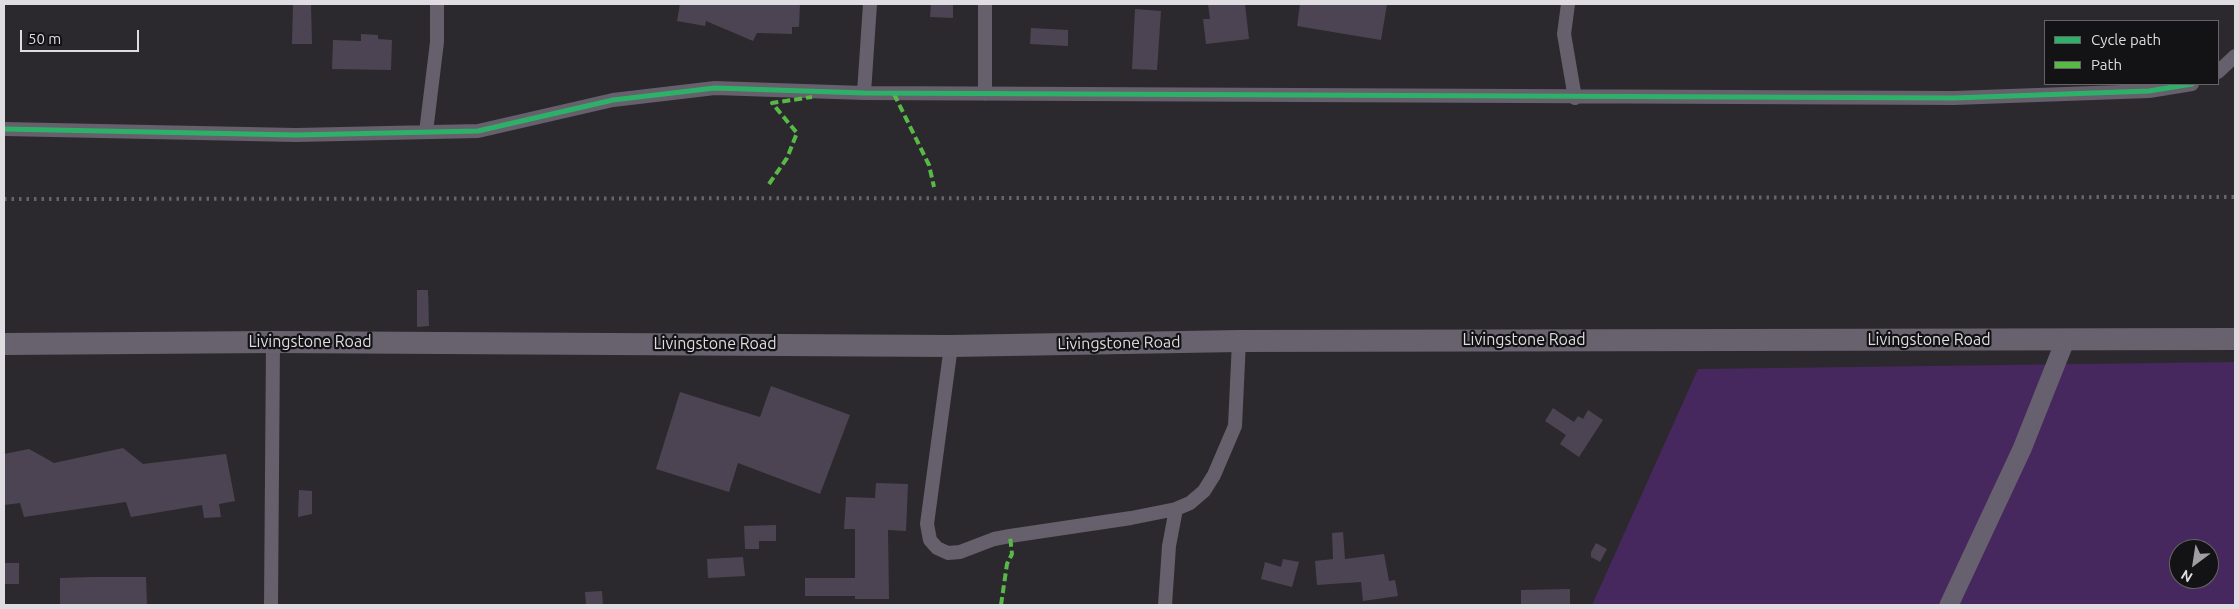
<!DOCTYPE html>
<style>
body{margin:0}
#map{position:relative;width:2239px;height:609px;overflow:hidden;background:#2b292d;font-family:Ubuntu,sans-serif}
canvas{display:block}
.frame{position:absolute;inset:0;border:5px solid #dfdde1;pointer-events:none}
.legend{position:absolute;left:2044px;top:20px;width:175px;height:65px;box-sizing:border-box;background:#131214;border:1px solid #656366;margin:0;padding:6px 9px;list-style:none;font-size:15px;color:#dfdde1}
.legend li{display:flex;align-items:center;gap:10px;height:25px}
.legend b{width:25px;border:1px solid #656366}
.north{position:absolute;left:2169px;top:539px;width:50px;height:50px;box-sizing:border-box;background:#131214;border:1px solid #656366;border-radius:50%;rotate:211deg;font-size:14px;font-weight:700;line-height:20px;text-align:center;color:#dfdde1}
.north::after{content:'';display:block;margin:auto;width:18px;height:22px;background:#a09ea2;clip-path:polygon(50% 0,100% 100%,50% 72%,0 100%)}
.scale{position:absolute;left:20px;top:30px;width:119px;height:22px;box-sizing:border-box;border:2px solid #dfdde1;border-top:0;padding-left:6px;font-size:15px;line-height:18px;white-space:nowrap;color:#dfdde1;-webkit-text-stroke:4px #131214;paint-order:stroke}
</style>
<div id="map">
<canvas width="2239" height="609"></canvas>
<div class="frame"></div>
<ul class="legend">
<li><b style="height:6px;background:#2db169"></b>Cycle path</li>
<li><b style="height:6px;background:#58b947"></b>Path</li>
</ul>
<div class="north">N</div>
<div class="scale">50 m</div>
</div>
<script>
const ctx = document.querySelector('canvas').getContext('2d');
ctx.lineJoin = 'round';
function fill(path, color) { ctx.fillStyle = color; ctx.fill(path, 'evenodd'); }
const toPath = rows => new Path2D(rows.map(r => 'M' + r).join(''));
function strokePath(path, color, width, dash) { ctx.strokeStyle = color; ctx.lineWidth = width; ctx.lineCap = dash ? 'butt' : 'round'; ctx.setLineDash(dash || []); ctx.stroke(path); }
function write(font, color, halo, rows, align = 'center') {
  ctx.font = font + ' Ubuntu,sans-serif'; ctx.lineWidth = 4.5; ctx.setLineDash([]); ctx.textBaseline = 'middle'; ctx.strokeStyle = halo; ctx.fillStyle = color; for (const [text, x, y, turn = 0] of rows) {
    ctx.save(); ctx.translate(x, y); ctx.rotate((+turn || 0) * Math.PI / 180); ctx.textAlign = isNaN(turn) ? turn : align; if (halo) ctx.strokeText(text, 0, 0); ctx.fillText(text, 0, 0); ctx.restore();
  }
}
const green = toPath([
 [2235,362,2235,605,1592,605,1698,369],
 [2179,549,2209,549,2209,579,2179,579]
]);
const building = toPath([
 [293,4,311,4,312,44,292,44],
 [680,4,800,4,799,27,792,27,792,34,757,33,753,41,706,21,705,26,677,21],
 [931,4,953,4,953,18,930,17],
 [1208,4,1245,4,1249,39,1206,44,1203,19,1210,19],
 [1300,4,1387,4,1381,40,1297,26],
 [1135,9,1161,11,1157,70,1132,69],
 [1031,28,1068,30,1068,46,1030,44],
 [361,34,378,35,378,39,392,40,391,70,332,69,333,40,361,41],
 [417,290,428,290,429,326,417,327],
 [771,386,850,415,820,494,738,463,729,492,656,469,680,392,760,417],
 [1553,408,1574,422,1578,416,1583,419,1588,410,1603,420,1579,457,1560,444,1566,435,1545,421],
 [123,448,143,464,226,454,235,501,219,504,221,517,204,518,202,505,131,517,126,502,24,517,20,503,4,505,4,454,29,449,54,463],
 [876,483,908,484,906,531,888,530,889,599,855,599,855,596,805,596,805,578,855,578,855,529,844,529,846,497,875,498],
 [299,490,312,491,312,514,298,517],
 [776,525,776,541,759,541,759,549,745,549,744,526],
 [1343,532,1345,559,1384,554,1389,581,1395,580,1398,596,1363,601,1361,582,1317,585,1315,561,1333,559,1332,533],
 [1596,543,1607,549,1600,562,1591,557,1591,552],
 [743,557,745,576,708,578,707,559],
 [1283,559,1299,562,1292,587,1261,579,1265,562,1281,567],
 [4,563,19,563,19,584,4,584],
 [91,577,146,577,147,605,60,605,60,578],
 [1570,589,1570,605,1521,605,1521,590],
 [602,591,603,605,586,605,585,592]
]);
const minor = toPath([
 [985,4,985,94],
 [1568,4,1564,34,1575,98],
 [2218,72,2235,56],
 [864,93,870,4],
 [4,129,296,135,478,131,613,100,715,88,864,93,1954,98,2149,91,2192,84],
 [426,132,437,42,437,4],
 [951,346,927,524,930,540,937,548,948,553,960,552,994,539,1010,536,1131,518,1176,509,1190,503,1204,491,1214,475,1235,426,1239,341],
 [271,605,273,342],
 [1165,605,1169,546,1176,509]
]);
const secondary = toPath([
 [1949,605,2022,449,2065,341]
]);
const trunk = toPath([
 [4,344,273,342,951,346,1239,341,2235,339]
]);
const rail = toPath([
 [4,199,2235,197]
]);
const quiet = toPath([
 [894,94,929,165,934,187],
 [769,184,787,158,797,133,772,103,812,97],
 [1001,605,1007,564,1012,554,1010,536]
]);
const cycleway = toPath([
 [4,129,296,135,478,131,613,100,715,88,864,93,1954,98,2149,91,2192,84]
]);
const streetNames = [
 ["Livingstone Road",1524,340],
 ["Livingstone Road",1929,340],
 ["Livingstone Road",310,342],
 ["Livingstone Road",1119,343,-1],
 ["Livingstone Road",715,344]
];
fill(green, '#46285e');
fill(building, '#4c4453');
strokePath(minor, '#665f6c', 14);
strokePath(secondary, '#67606e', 19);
strokePath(trunk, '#68626e', 22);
strokePath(rail, '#67636b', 4, [2.5, 5]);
strokePath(quiet, '#58b947', 4, [8, 4]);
strokePath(cycleway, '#2db169', 5);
write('16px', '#dfdde1', '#131214', streetNames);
</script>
